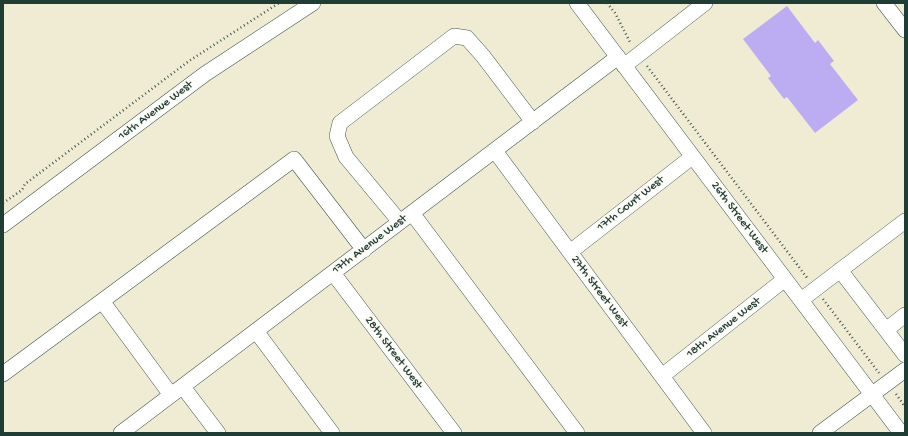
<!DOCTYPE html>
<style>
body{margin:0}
#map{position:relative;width:908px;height:436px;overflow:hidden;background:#f0ecd4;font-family:"Gochi Hand",sans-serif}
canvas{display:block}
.frame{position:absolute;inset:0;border:4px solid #1f3d34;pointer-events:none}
</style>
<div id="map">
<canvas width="908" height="436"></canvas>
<div class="frame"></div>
</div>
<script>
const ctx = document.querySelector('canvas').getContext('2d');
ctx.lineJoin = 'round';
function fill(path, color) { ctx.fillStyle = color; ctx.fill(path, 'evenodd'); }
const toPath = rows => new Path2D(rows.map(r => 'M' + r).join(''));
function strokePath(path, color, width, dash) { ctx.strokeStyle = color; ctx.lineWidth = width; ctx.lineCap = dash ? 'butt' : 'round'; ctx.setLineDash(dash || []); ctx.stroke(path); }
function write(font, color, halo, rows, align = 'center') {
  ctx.font = font + ' "Gochi Hand",sans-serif'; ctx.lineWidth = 3.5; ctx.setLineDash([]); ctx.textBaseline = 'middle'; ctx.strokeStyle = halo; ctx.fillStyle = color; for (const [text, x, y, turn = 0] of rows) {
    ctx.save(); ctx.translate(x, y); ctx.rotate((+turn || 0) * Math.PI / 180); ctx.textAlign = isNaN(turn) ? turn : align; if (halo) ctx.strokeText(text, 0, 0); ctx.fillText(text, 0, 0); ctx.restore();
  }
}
const building = toPath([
 [787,6,815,43,818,40,834,61,830,64,858,100,815,133,787,97,784,99,768,78,771,76,743,39]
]);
const path = toPath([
 [607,3,615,13,631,44],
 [647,66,808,279],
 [3,203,22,190,25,184,189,61,279,3],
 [823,299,879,373],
 [896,394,905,407]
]);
const minor = toPath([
 [577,3,901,433],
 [884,3,905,30],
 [624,66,705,3],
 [495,151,704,433],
 [412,213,577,433],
 [400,222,346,157,337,136,340,123,454,36,467,38,483,56,533,122],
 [3,225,205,74,313,3],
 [570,252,692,157],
 [840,270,905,355],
 [333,273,454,433],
 [801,300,905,221],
 [102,301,294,159,364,250],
 [886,330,905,315],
 [256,331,332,433],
 [3,374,102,301,171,395],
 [662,376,785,279],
 [183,387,218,433],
 [121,433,618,57],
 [820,433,905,370]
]);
const streetNames = [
 ["16th Avenue West",156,111,-37],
 ["17th Court West",631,204,-38],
 ["26th Street West",739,218,53],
 ["17th Avenue West",370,245,-37],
 ["27th Street West",599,292,53],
 ["18th Avenue West",724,328,-38],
 ["28th Street West",393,353,53]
];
fill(building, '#bcadf3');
strokePath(minor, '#3e574c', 16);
strokePath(path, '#3e574c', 2.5, [1, 3]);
strokePath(minor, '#fff', 15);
write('12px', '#1f3d34', '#fdfcf7', streetNames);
</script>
